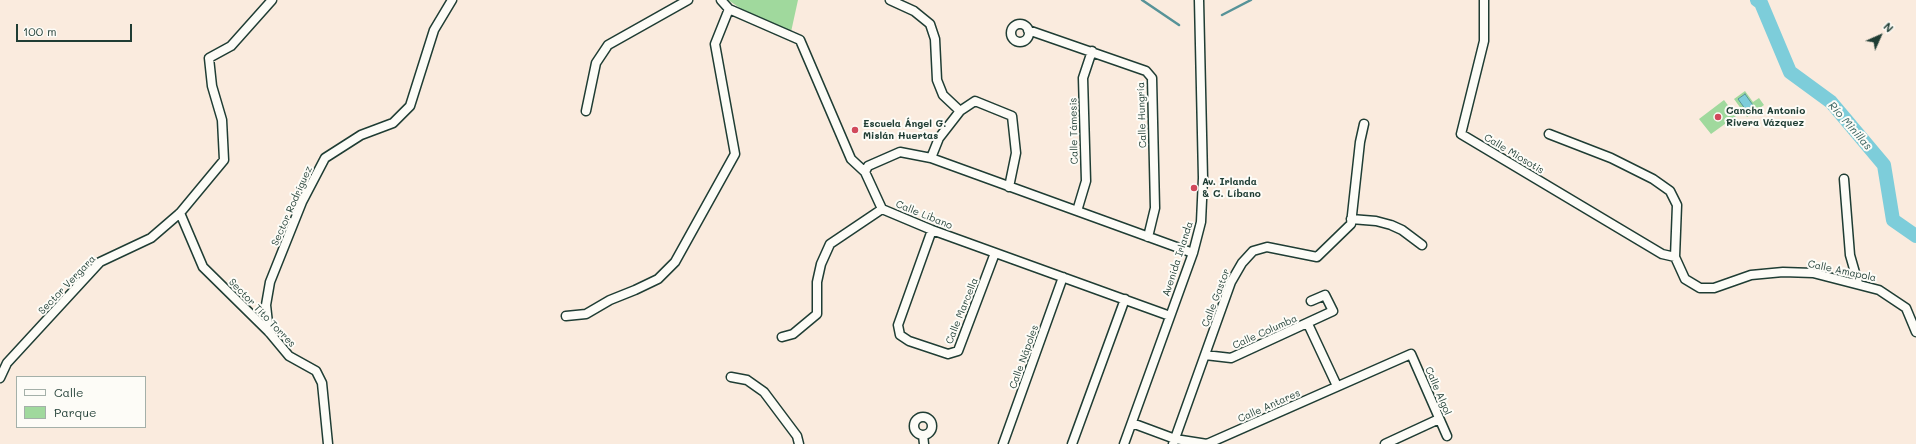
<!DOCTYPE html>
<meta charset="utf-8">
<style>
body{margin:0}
#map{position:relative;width:1916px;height:444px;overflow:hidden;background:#faebde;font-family:Mali,sans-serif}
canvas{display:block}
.legend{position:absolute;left:16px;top:376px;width:130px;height:52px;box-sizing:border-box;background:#fdfcf7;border:1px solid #a4b0a9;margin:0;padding:5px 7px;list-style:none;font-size:12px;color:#1f3d34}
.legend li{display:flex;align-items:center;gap:8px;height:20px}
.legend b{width:20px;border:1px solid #a4b0a9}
.north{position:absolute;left:1860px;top:16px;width:40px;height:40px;-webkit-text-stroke:3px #fdfcf7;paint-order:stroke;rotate:45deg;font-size:11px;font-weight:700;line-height:16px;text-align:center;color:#1f3d34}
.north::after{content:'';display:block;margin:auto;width:14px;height:18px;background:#1f3d34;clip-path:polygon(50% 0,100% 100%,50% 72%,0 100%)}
.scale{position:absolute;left:16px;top:24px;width:116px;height:18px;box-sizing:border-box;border:2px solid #1f3d34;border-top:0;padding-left:5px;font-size:12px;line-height:14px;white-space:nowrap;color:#1f3d34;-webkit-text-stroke:3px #fdfcf7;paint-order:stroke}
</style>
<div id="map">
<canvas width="1916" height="444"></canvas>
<ul class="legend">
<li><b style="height:5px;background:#fdfcf7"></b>Calle</li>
<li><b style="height:11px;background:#a0d99d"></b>Parque</li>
</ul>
<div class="north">N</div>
<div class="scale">100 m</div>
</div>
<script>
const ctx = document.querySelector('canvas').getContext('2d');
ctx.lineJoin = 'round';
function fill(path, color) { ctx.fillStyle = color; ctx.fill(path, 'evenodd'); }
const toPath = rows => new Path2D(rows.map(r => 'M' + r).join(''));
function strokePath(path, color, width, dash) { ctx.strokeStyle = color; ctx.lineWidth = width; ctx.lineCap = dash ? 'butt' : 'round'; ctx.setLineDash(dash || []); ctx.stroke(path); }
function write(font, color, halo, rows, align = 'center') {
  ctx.font = font + ' Mali,sans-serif'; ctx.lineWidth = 4; ctx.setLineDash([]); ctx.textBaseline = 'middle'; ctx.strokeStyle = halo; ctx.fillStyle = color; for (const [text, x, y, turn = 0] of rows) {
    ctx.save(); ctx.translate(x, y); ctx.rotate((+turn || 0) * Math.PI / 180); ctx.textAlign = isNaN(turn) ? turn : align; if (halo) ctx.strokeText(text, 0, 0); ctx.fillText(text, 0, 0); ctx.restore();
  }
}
const green = toPath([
 [728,0,798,0,791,32,743,10],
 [1745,91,1753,102,1759,98,1764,105,1747,117,1734,99],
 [1724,100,1736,116,1711,134,1699,119]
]);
const water = toPath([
 [1745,94,1755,108,1748,113,1738,99,1745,94]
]);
const stream = toPath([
 [1142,0,1179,25],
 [1222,15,1251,0]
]);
const river = toPath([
 [1757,0,1761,3,1790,72,1831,102,1884,165,1893,220,1916,236]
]);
const minor = toPath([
 [721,0,729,9,800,40,851,159,865,172],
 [890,0,914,11,930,24,935,39,937,80,943,95,960,111],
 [1484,0,1484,41,1461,134,1662,254,1675,257],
 '1011 33a9 9 0 1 1 18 0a9 9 0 1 1-18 0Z',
 [1028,30,1146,71,1152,78,1155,208,1148,237],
 [586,111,596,63,608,45,688,0],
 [1549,134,1611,158,1653,179,1670,191,1677,205,1675,257,1685,279,1700,288,1714,288,1751,275,1783,272,1813,273,1879,290,1906,308,1916,332],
 [931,158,939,138,960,111,975,101,1012,116,1016,153,1009,187],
 [1844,179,1850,255,1858,283],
 [1077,211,1086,181,1083,78,1092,51],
 [180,213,203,267,269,332,289,356,316,371,322,383,328,444],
 [1351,219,1376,221,1391,225,1402,230,1422,245],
 [932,230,898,325,900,335,909,341,948,354,958,351,995,253],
 [566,316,586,314,610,300,635,290,658,279,675,262,735,154,715,44,729,9],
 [1170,316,932,230,882,209,865,172,868,166,900,152,931,158,1193,253],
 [1308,324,1337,386],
 [269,332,266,305,270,282,302,202,325,158,361,135,393,123,410,106,434,30,452,0],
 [782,337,793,334,817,314,817,282,821,264,830,244,882,209],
 [1205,355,1231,358,1333,311,1325,295,1311,301],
 [731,377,747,380,764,392,797,436,799,444],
 [0,378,7,363,100,262,151,238,180,213,224,160,222,120,212,86,209,58,231,46,272,0],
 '914 426a9 9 0 1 1 18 0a9 9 0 1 1-18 0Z',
 [1132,423,1175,439,1207,444,1411,354,1447,436],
 [923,435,924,444],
 [1003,444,1063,277],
 [1072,444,1125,299],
 [1124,444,1193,253,1201,222,1203,178,1199,0],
 [1173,444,1231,282,1242,263,1253,251,1267,247,1317,257,1351,224,1360,142,1364,124],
 [1385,444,1439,419]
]);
const markers = [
 [1718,117,4,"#d1495b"],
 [855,130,4,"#d1495b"],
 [1194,188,4,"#d1495b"]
];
const poiNames = [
 ["Cancha Antonio",1726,111],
 ["Rivera Vázquez",1726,123],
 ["Escuela Ángel G.",863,124],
 ["Mislán Huertas",863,136],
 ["Av. Irlanda",1202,182],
 ["& C. Líbano",1202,194]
];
const streetNames = [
 ["Calle Hungría",1142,115,-92],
 ["Calle Támesis",1074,131,-91],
 ["Calle Miosotis",1514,154,31],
 ["Sector Rodríguez",292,206,-66],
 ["Calle Líbano",924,215,22],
 ["Avenida Irlanda",1178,259,-72],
 ["Calle Amapola",1842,271,12],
 ["Sector Vergara",67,285,-46],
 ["Calle Gastor",1216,298,-69],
 ["Calle Marcella",962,311,-68],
 ["Sector Tito Torres",262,313,46],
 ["Calle Columba",1265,332,-24],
 ["Calle Nápoles",1024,357,-70],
 ["Calle Algol",1438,391,67],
 ["Calle Antares",1269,406,-24]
];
const waterNames = [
 ["Río Minillas",1850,126,49]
];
fill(green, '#a0d99d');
fill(water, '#7dcdda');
strokePath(water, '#579398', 1);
strokePath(stream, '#579398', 2.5);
strokePath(river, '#7dcdda', 14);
strokePath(minor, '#1f3d34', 11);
strokePath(minor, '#fdfcf7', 8);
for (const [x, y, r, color] of markers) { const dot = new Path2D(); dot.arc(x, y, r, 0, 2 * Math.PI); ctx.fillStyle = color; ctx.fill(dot); strokePath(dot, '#fdfcf7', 1.5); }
write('bold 10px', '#1f3d34', '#fdfcf7', poiNames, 'left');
write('10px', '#1f3d34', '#fdfcf7', streetNames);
write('italic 11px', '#36615e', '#fdfcf7', waterNames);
</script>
